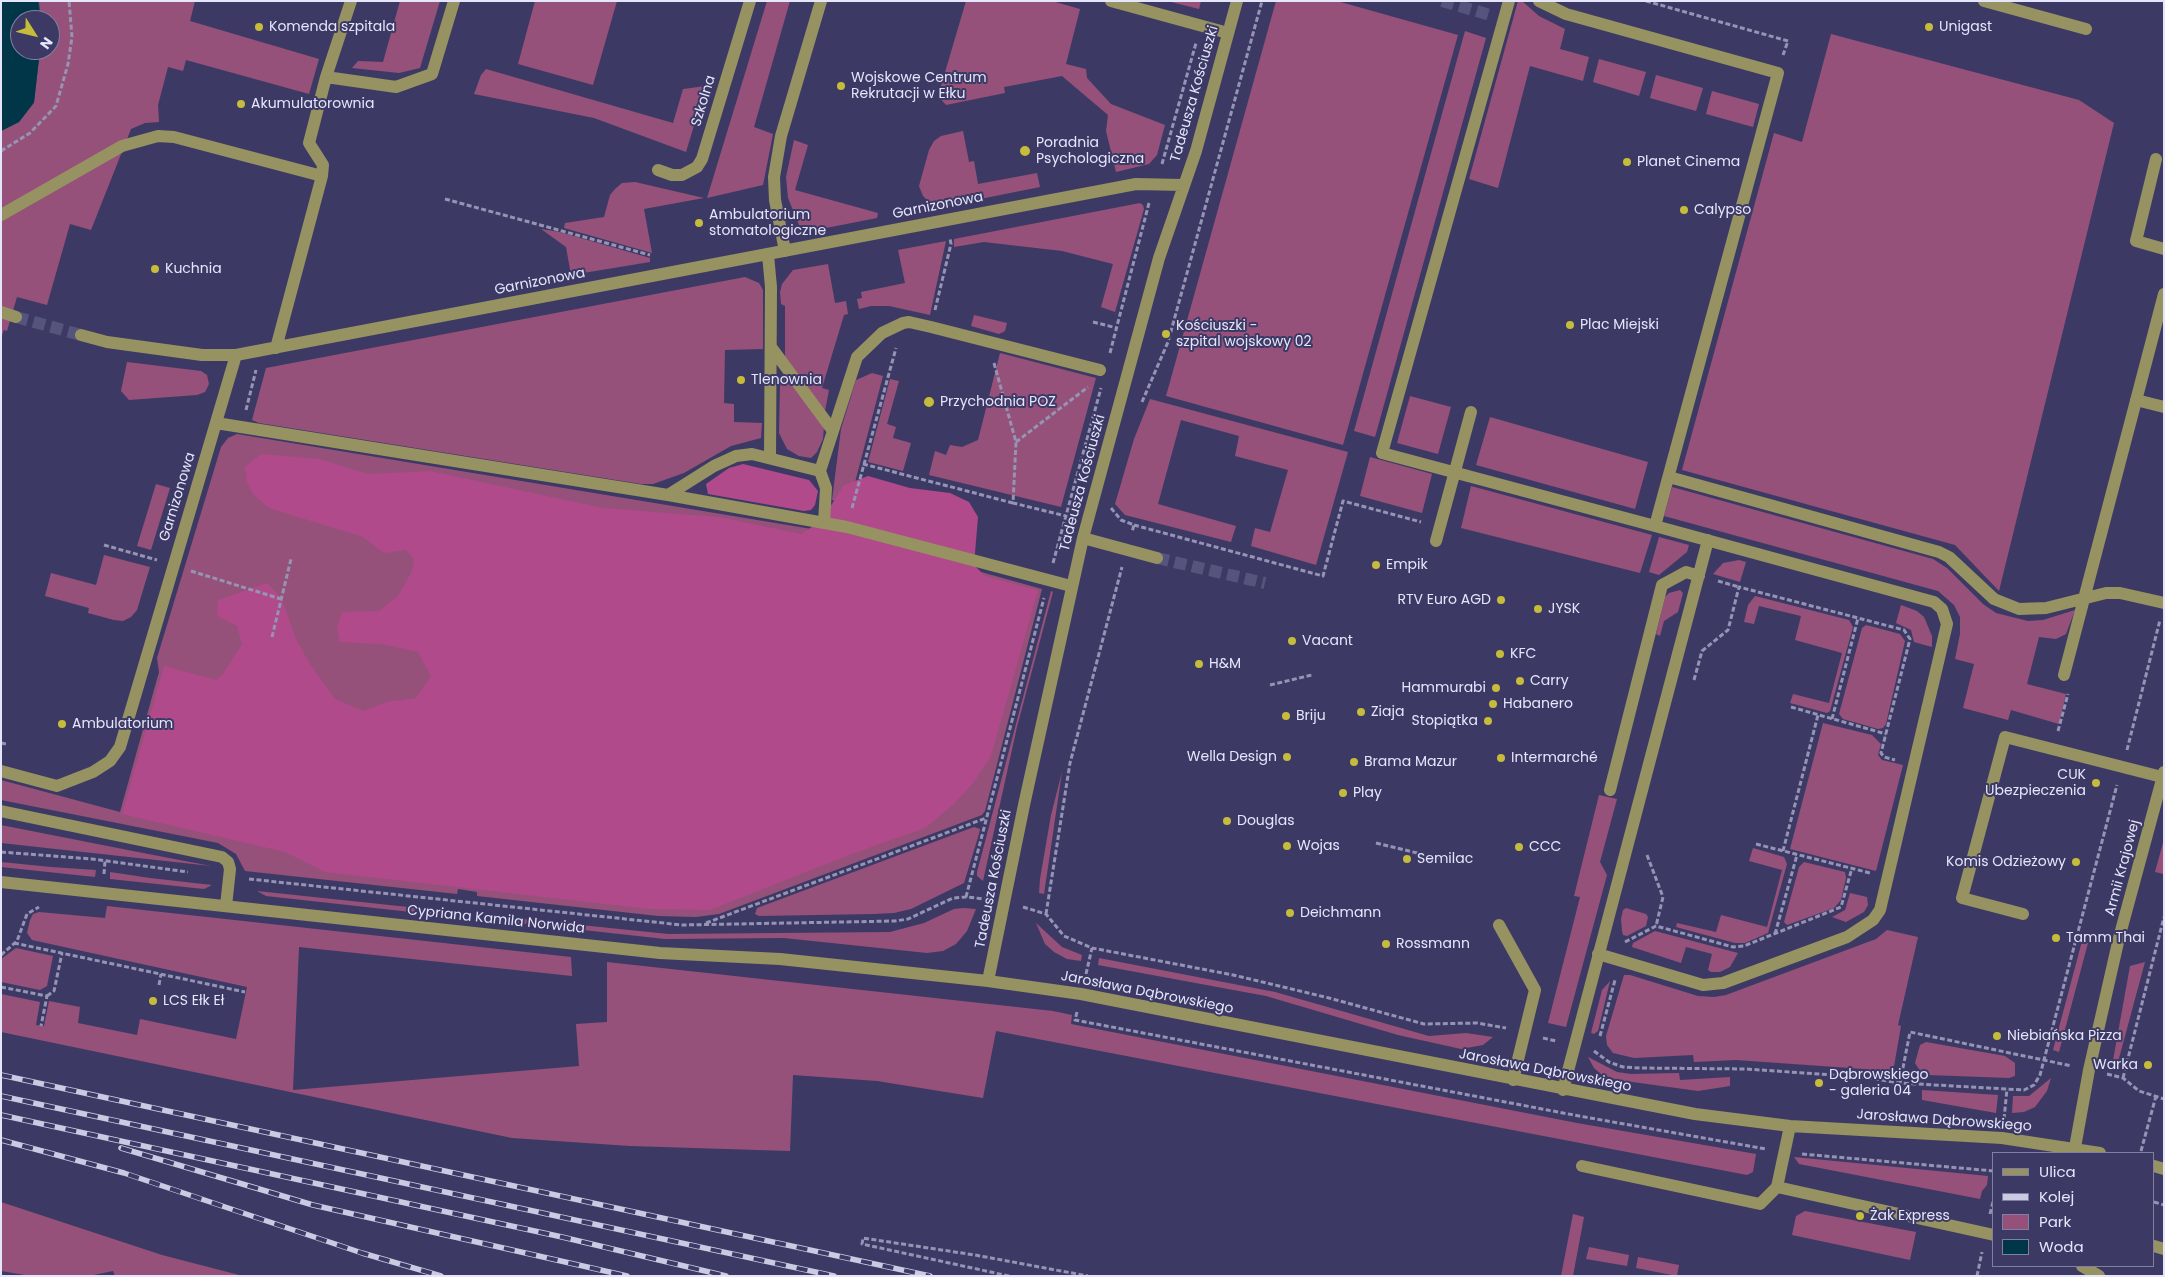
<!DOCTYPE html>
<meta charset="utf-8">
<style>
body{margin:0}
#map{position:relative;width:2165px;height:1277px;overflow:hidden;background:#3c3a65;font-family:Poppins,sans-serif}
canvas{display:block}
.frame{position:absolute;inset:0;border:2px solid #e5e5fb;pointer-events:none}
.legend{position:absolute;left:1992px;top:1152px;width:162px;height:115px;box-sizing:border-box;background:#3c3a65;border:1px solid #807ea1;margin:0;padding:6px 9px;list-style:none;font-size:15px;color:#e5e5fb}
.legend li{display:flex;align-items:center;gap:10px;height:25px}
.legend b{width:25px;border:1px solid #807ea1}
.north{position:absolute;left:10px;top:10px;width:50px;height:50px;box-sizing:border-box;background:#3c3a65;border:1px solid #807ea1;border-radius:50%;rotate:126deg;font-size:14px;font-weight:700;line-height:20px;text-align:center;color:#e5e5fb}
.north::after{content:'';display:block;margin:auto;width:18px;height:22px;background:#c6bc3c;clip-path:polygon(50% 0,100% 100%,50% 72%,0 100%)}
</style>
<div id="map">
<canvas width="2165" height="1277"></canvas>
<div class="frame"></div>
<ul class="legend">
<li><b style="height:6px;background:#969261"></b>Ulica</li>
<li><b style="height:6px;background:#cbcae3"></b>Kolej</li>
<li><b style="height:14px;background:#96517a"></b>Park</li>
<li><b style="height:14px;background:#003647"></b>Woda</li>
</ul>
<div class="north">N</div>
</div>
<script>
const ctx = document.querySelector('canvas').getContext('2d');
ctx.lineJoin = 'round';
function fill(path, color) { ctx.fillStyle = color; ctx.fill(path, 'evenodd'); }
const toPath = rows => new Path2D(rows.map(r => 'M' + r).join(''));
function strokePath(path, color, width, dash) { ctx.strokeStyle = color; ctx.lineWidth = width; ctx.lineCap = dash ? 'butt' : 'round'; ctx.setLineDash(dash || []); ctx.stroke(path); }
function write(font, color, halo, rows, align = 'center') {
  ctx.font = font + ' Poppins,sans-serif'; ctx.lineWidth = 4; ctx.setLineDash([]); ctx.textBaseline = 'middle'; ctx.strokeStyle = halo; ctx.fillStyle = color; for (const [text, x, y, turn = 0] of rows) {
    ctx.save(); ctx.translate(x, y); ctx.rotate((+turn || 0) * Math.PI / 180); ctx.textAlign = isNaN(turn) ? turn : align; if (halo) ctx.strokeText(text, 0, 0); ctx.fillText(text, 0, 0); ctx.restore();
  }
}
const green = toPath([
 [39,1,195,1,190,21,319,59,309,94,186,60,183,71,168,67,158,105,159,122,145,123,131,129,91,230,70,224,47,305,17,297,7,331,4,330,1,338,1,131,19,122,34,103,40,50,50,50,50,20,41,20],
 [400,1,440,1,420,68,399,73,352,68,358,61,383,62],
 [535,1,617,1,593,85,518,64],
 [767,1,790,1,754,127,773,134,763,185,707,198],
 [966,1,1052,1,1080,9,1066,64,1086,69,1087,78,1111,104,1165,125,1157,155,1149,164,1116,172,1106,131,1108,115,1062,76,1004,87,1005,93,946,105,938,96],
 [1167,1,1201,1,1199,9],
 [1276,1,1337,1,1458,35,1343,445,1166,396],
 [1518,1,1522,1,1539,16,1565,29,1560,49,1589,57,1583,81,1530,66,1498,188,1469,179],
 [1465,31,1486,38,1375,437,1354,431],
 [1831,34,2079,100,2114,123,1999,591,1955,545,1682,470,1774,133,1802,142],
 [1599,59,1646,72,1639,96,1593,82],
 [486,69,673,123,683,89,706,86,686,152,594,118,474,94,481,75],
 [1656,75,1703,88,1696,111,1650,98],
 [1712,91,1759,104,1753,127,1706,114],
 [963,131,969,162,974,161,978,184,1037,173,1040,187,945,206,938,206,929,202,923,196,919,186,929,150,934,141,941,136],
 [794,140,808,145,795,190,878,213,877,218,821,229,799,225,788,198,786,177],
 [635,182,704,198,644,209,652,253,564,228,565,223,604,217,610,195,615,189,622,183],
 [1140,203,1143,205,1144,209,1115,312,1101,307,1113,264,1062,251,984,242,954,247,954,239],
 [541,229,560,232,650,258,650,262,571,275,566,247],
 [946,241,930,315,889,306,871,306,859,309,857,299,862,298,861,292,905,283,898,250],
 [828,264,835,303,846,301,848,314,844,315,822,388,829,390,825,411,785,357,785,306,781,304,780,292,782,284,793,270],
 [745,277,759,283,763,290,763,349,725,350,724,403,734,404,734,422,762,423,761,438,731,446,684,473,653,484,641,484,259,423,252,420,266,368],
 [974,315,1007,323,1005,331,999,334,971,326],
 [1000,353,1096,378,1061,507,929,475,935,451,946,455,950,445,962,447,978,440],
 [127,362,201,371,207,375,209,384,205,392,197,395,129,400,121,391],
 [872,373,883,376,849,505,832,500,841,429,856,380],
 [784,374,824,426,823,439,817,452,811,458,799,456,787,449,779,433,780,384],
 [890,379,899,381,887,424,896,427,893,438,911,443,903,471,868,462],
 [1410,396,1451,407,1438,454,1397,443],
 [1150,399,1348,452,1316,565,1251,546,1255,528,1270,532,1288,470,1235,456,1239,436,1181,420,1158,504,1236,526,1231,542,1125,515,1115,504,1134,439],
 [1490,417,1648,462,1635,509,1476,465],
 [237,434,848,535,1042,589,985,811,982,815,719,914,696,917,658,916,477,896,477,892,458,889,457,894,245,871,236,854,218,843,1,800,1,780,120,812,159,672,157,658,221,447,228,438],
 [1370,457,1432,474,1422,513,1360,496],
 [156,484,170,488,151,550,137,546],
 [1471,486,1652,535,1640,573,1461,528],
 [1672,487,1933,559,1947,568,1983,604,1996,613,2028,621,2043,620,2075,610,2066,634,2056,639,2039,637,2027,684,2066,694,2059,724,2011,710,2008,720,1963,708,1974,664,1955,659,1960,634,1960,617,1954,605,1938,591,1664,516],
 [1659,537,1689,545,1687,552,1659,575,1649,572],
 [104,555,150,567,137,610,131,617,123,621,114,620,88,613,89,608,45,596,51,573,96,585],
 [1739,560,1746,562,1740,582,1713,574,1723,563],
 [1680,590,1683,593,1678,612,1664,621,1660,636,1656,634,1665,597,1669,593],
 [1051,591,1053,592,1017,727,983,881,977,876,977,872],
 [1755,596,1849,620,1853,627,1830,711,1827,713,1790,703,1793,694,1829,703,1842,653,1795,640,1801,616,1759,606,1754,624,1744,622,1748,605],
 [1901,605,1917,611,1924,617,1932,636,1932,647,1914,642,1911,630,1896,623],
 [1866,625,1900,634,1905,641,1886,724,1883,728,1878,729,1843,719,1839,714,1862,628],
 [1823,723,1872,735,1881,744,1878,755,1882,760,1903,765,1876,871,1790,849],
 [1062,772,1044,894,1039,893,1040,879,1051,815],
 [1599,795,1617,799,1600,862,1607,875,1566,1027,1548,1023,1580,897,1574,896],
 [1,825,138,852,211,866,1,843],
 [974,827,980,829,979,834,964,883,911,909,894,913,874,914,759,916,755,914,757,908],
 [2164,839,2164,874,2155,872],
 [1753,848,1784,857,1787,864,1768,933,1745,943,1735,943,1676,927,1677,923,1716,932,1721,915,1767,927,1782,870,1749,861],
 [1,862,51,867,96,870,95,877,1,867],
 [1804,862,1845,872,1846,878,1841,900,1834,908,1787,925,1784,922,1799,867],
 [110,872,150,878,212,885,204,889,110,879],
 [257,891,446,911,438,915,266,896],
 [1850,893,1867,897,1868,905,1864,912,1846,922,1832,917,1845,910],
 [107,906,571,957,572,976,299,947,293,1090,579,1066,576,1024,607,1022,607,962,1053,1011,1072,1015,1071,1024,1577,1123,1756,1154,1753,1172,1747,1175,996,1031,983,1098,877,1081,793,1075,790,1151,630,1146,512,1138,1,1032,1,994,40,1002,36,1025,44,1026,49,1001,80,1007,78,1023,137,1035,140,1019,236,1039,247,987,32,940,27,933,30,920,33,914,39,912,105,918],
 [964,908,976,909,967,931,956,944,943,951,927,953,784,938,665,939,492,920,484,915,668,934,890,932,924,923,954,909],
 [1626,908,1646,914,1648,917,1646,926,1627,936,1623,935,1622,931,1621,919,1623,910],
 [1036,923,1062,947,1082,955,1081,961,1067,959,1054,952,1045,944],
 [1887,930,1918,937,1898,1025,1901,1026,1893,1072,1888,1074,1864,1069,1736,1060,1694,1062,1693,1055,1634,1058,1613,1053,1607,1045,1606,1036,1624,975,1630,975,1698,996,1714,997,1726,995,1876,939],
 [1655,931,1738,953,1730,967,1720,972,1711,972,1708,970,1712,954,1686,947,1681,963,1632,947,1633,943],
 [2082,941,2088,943,2059,1052,2053,1050],
 [16,948,53,956,47,986,40,990,1,982,1,959],
 [1099,958,1275,992,1429,1036,1466,1033,1493,1037,1483,1045,1461,1049,1398,1035,1266,996,1098,965],
 [2145,962,2118,1062,2112,1066,2130,966],
 [1610,981,1598,1031,1594,1034,1591,1033,1602,990],
 [1926,1042,2005,1056,2015,1063,2015,1076,2009,1078,1928,1075,1920,1071,1915,1063,1920,1045],
 [1588,1057,1617,1072,1631,1074,1679,1073,1680,1080,1730,1077,1730,1086,1698,1091,1618,1080,1601,1074,1594,1068],
 [2051,1078,2047,1091,2035,1107,2024,1112,2012,1113,2013,1096,2029,1096],
 [1922,1090,1998,1095,1996,1113,1922,1100],
 [1794,1157,1988,1176,1987,1185,1982,1191,1980,1199,1799,1164],
 [1,1202,162,1255,243,1276,115,1276,113,1271,89,1276,31,1276,1,1271],
 [1805,1211,1916,1232,1910,1260,1792,1235,1796,1216],
 [1573,1214,1584,1217,1573,1276,1561,1276],
 [1589,1247,1629,1255,1627,1266,1586,1259],
 [1638,1257,1679,1265,1677,1276,1636,1268]
]);
const forest = toPath([
 [261,454,319,459,368,474,430,471,603,508,719,517,801,534,821,521,844,485,868,476,910,488,950,493,969,502,978,517,974,565,985,576,1038,590,991,756,974,782,954,804,925,828,849,855,710,910,649,909,325,872,285,852,122,814,164,666,216,680,223,674,242,644,237,626,217,616,218,600,267,583,281,597,296,639,310,664,335,699,363,711,387,702,416,698,431,676,418,652,382,644,340,642,337,628,342,612,379,611,398,596,412,571,414,559,406,550,384,553,363,537,269,508,253,494,247,482,245,467],
 [743,464,809,480,818,491,815,505,811,510,804,511,708,494,706,484,729,468]
]);
const water = toPath([
 [1,1,38,1,40,20,20,20,20,50,40,50,34,102,19,122,1,131]
]);
const minorTunnel = toPath([
 [1442,1,1490,15],
 [16,317,81,335],
 [1157,558,1265,583]
]);
const path = toPath([
 [1646,1,1788,41,1783,55],
 [1,151,30,133,56,106,68,64,72,37,69,1],
 [1162,164,1196,43],
 [445,199,650,255],
 [935,310,951,244,950,238],
 [1093,322,1117,328],
 [1110,353,1149,203],
 [994,363,1016,442,1013,503,1066,516],
 [1142,402,1168,342,1262,1],
 [246,410,256,370],
 [1016,442,1088,387],
 [863,464,1013,503],
 [852,508,896,348],
 [1111,508,1121,520,1134,525,1132,532],
 [1134,525,1323,576,1343,501,1421,522],
 [104,545,157,560],
 [1053,563,1101,388],
 [191,571,281,599],
 [1718,581,1739,587],
 [272,637,291,559],
 [1694,680,1702,651,1728,630,1739,587,1904,630,1910,639,1881,753,1884,757,1895,760],
 [1270,685,1312,675],
 [1791,707,1886,734],
 [1832,719,1858,618],
 [2058,731,2068,694],
 [1,743,6,744],
 [2127,750,2160,620],
 [1376,843,1446,860],
 [1756,844,1870,873],
 [1783,851,1818,715],
 [1,852,92,859,188,872],
 [1647,855,1663,897,1656,926],
 [104,874,105,861],
 [249,879,682,925,895,921,908,919,953,898,966,897,985,899],
 [966,897,1044,598],
 [1023,907,1046,914,1064,936,1092,948,1233,975,1329,998,1424,1024,1477,1023,1506,1028],
 [1046,914,1070,763,1122,567],
 [706,923,986,818],
 [1775,934,1797,855],
 [1625,942,1656,926,1733,947,1744,946,1841,907,1852,868],
 [14,943,245,992],
 [1,955,17,941,27,914,39,907],
 [1086,974,1092,948],
 [159,985,161,974],
 [1,987,47,996,41,1026],
 [47,996,54,991,62,953],
 [1077,1012,1075,1020,1579,1116,1766,1149],
 [1600,1036,1615,980],
 [1543,1038,1556,1041],
 [1594,1051,1609,1062,1623,1067,1640,1068,1746,1069,1863,1077,1900,1083,2024,1090,2034,1085,2040,1075,2117,785],
 [2107,1074,2123,1078,2139,1091,2164,1099],
 [2123,1078,2164,917],
 [1900,1083,1910,1032,2072,1066],
 [2004,1119,2007,1089],
 [2141,1151,2156,1096],
 [1802,1154,1994,1171],
 [2154,1202,2164,1205],
 [1990,1214,1994,1198],
 [1009,1276,862,1244,863,1238,975,1255,1088,1276],
 [1977,1276,1982,1252]
]);
const minor = toPath([
 [1111,1,1228,33],
 [1509,1,1382,453,1655,526,1778,73,1566,14,1539,1],
 [1984,1,2086,29],
 [326,77,351,1],
 [2156,159,2136,241,2164,249],
 [658,170,672,175,682,175,697,167,702,159,750,1],
 [1,215,122,146,158,136,174,137,322,176],
 [785,251,775,200,774,177,781,136,821,1],
 [768,255,771,287,770,458],
 [1,312,16,317],
 [81,335,107,342,202,355,236,355,1136,184,1183,185],
 [771,347,833,431],
 [276,348,322,176,323,165,309,143,326,77,396,87,432,74,454,1],
 [2136,400,2164,407],
 [216,423,668,495,847,527,1071,586],
 [820,471,826,488,824,523],
 [1669,477,1939,552,1949,557,1994,599,2019,609,2046,608,2106,593,2120,593,2164,603],
 [668,495,714,466,736,456,752,454,820,471,857,357,882,333,903,323,909,322,931,327,1100,370],
 [1083,538,1157,558],
 [1436,541,1471,412],
 [2064,675,2164,294],
 [1,771,57,786,93,772,110,761,120,747,236,355],
 [1610,790,1662,585,1686,572,1699,576],
 [1,811,222,857,228,862,230,869,226,906],
 [1,882,660,953,780,959,988,981,1081,994,1695,1114,1790,1126,2002,1138,2100,1153],
 [2023,914,1962,898,2005,737,2162,777],
 [1499,925,1535,990,1513,1080],
 [1598,954,1703,985,1723,983,1847,937,1873,920,1880,910,1947,624,1942,609,1934,602,1655,526],
 [988,981,1024,805,1083,538,1159,258,1196,151,1237,1],
 [1563,1090,1708,540],
 [1790,1126,1777,1187,1994,1235],
 [2074,1153,2089,1070,2119,938,2164,772],
 [1582,1166,1760,1204,1777,1187],
 [2154,1166,2164,1169],
 [2154,1246,2164,1249],
 [2082,1266,2099,1276]
]);
const rail = toPath([
 [1,1075,930,1276],
 [1,1096,834,1276],
 [1,1115,562,1237,726,1276],
 [1,1140,124,1173,362,1253,441,1276],
 [121,1148,313,1205,627,1276]
]);
const markers = [
 [259,27,5,"#c6bc3c"],
 [1929,27,5,"#c6bc3c"],
 [841,86,5,"#c6bc3c"],
 [241,104,5,"#c6bc3c"],
 [1025,151,6,"#c6bc3c"],
 [1627,162,5,"#c6bc3c"],
 [1684,210,5,"#c6bc3c"],
 [699,223,5,"#c6bc3c"],
 [155,269,5,"#c6bc3c"],
 [1570,325,5,"#c6bc3c"],
 [1166,334,5,"#c6bc3c"],
 [741,380,5,"#c6bc3c"],
 [929,402,6,"#c6bc3c"],
 [1376,565,5,"#c6bc3c"],
 [1501,600,5,"#c6bc3c"],
 [1538,609,5,"#c6bc3c"],
 [1292,641,5,"#c6bc3c"],
 [1500,654,5,"#c6bc3c"],
 [1199,664,5,"#c6bc3c"],
 [1520,681,5,"#c6bc3c"],
 [1496,688,5,"#c6bc3c"],
 [1493,704,5,"#c6bc3c"],
 [1361,712,5,"#c6bc3c"],
 [1286,716,5,"#c6bc3c"],
 [1488,721,5,"#c6bc3c"],
 [62,724,5,"#c6bc3c"],
 [1287,757,5,"#c6bc3c"],
 [1501,758,5,"#c6bc3c"],
 [1354,762,5,"#c6bc3c"],
 [2096,783,5,"#c6bc3c"],
 [1343,793,5,"#c6bc3c"],
 [1227,821,5,"#c6bc3c"],
 [1287,846,5,"#c6bc3c"],
 [1519,847,5,"#c6bc3c"],
 [1407,859,5,"#c6bc3c"],
 [2076,862,5,"#c6bc3c"],
 [1290,913,5,"#c6bc3c"],
 [2056,938,5,"#c6bc3c"],
 [1386,944,5,"#c6bc3c"],
 [153,1001,5,"#c6bc3c"],
 [1997,1036,5,"#c6bc3c"],
 [2148,1065,5,"#c6bc3c"],
 [1819,1083,5,"#c6bc3c"],
 [1860,1216,5,"#c6bc3c"]
];
const poiNames = [
 ["Komenda szpitala",269,27],
 ["Unigast",1939,27],
 ["Wojskowe Centrum",851,78],
 ["Rekrutacji w Ełku",851,94],
 ["Akumulatorownia",251,104],
 ["Poradnia",1036,143],
 ["Psychologiczna",1036,159],
 ["Planet Cinema",1637,162],
 ["Calypso",1694,210],
 ["Ambulatorium",709,215],
 ["stomatologiczne",709,231],
 ["Kuchnia",165,269],
 ["Plac Miejski",1580,325],
 ["Kościuszki -",1176,326],
 ["szpital wojskowy 02",1176,342],
 ["Tlenownia",751,380],
 ["Przychodnia POZ",940,402],
 ["Empik",1386,565],
 ["RTV Euro AGD",1491,600,"right"],
 ["JYSK",1548,609],
 ["Vacant",1302,641],
 ["KFC",1510,654],
 ["H&M",1209,664],
 ["Carry",1530,681],
 ["Hammurabi",1486,688,"right"],
 ["Habanero",1503,704],
 ["Ziaja",1371,712],
 ["Briju",1296,716],
 ["Stopiątka",1478,721,"right"],
 ["Ambulatorium",72,724],
 ["Wella Design",1277,757,"right"],
 ["Intermarché",1511,758],
 ["Brama Mazur",1364,762],
 ["CUK",2086,775,"right"],
 ["Ubezpieczenia",2086,791,"right"],
 ["Play",1353,793],
 ["Douglas",1237,821],
 ["Wojas",1297,846],
 ["CCC",1529,847],
 ["Semilac",1417,859],
 ["Komis Odzieżowy",2066,862,"right"],
 ["Deichmann",1300,913],
 ["Tamm Thai",2066,938],
 ["Rossmann",1396,944],
 ["LCS Ełk Eł",163,1001],
 ["Niebiańska Pizza",2007,1036],
 ["Warka",2138,1065,"right"],
 ["Dąbrowskiego",1829,1075],
 ["- galeria 04",1829,1091],
 ["Żak Express",1870,1216]
];
const streetNames = [
 ["Tadeusza Kościuszki",1195,94,-74],
 ["Szkolna",704,101,-73],
 ["Garnizonowa",938,206,-11],
 ["Garnizonowa",540,282,-11],
 ["Tadeusza Kościuszki",1083,483,-75],
 ["Garnizonowa",178,497,-73],
 ["Armii Krajowej",2123,868,-75],
 ["Tadeusza Kościuszki",994,879,-79],
 ["Cypriana Kamila Norwida",496,920,6],
 ["Jarosława Dąbrowskiego",1147,993,11],
 ["Jarosława Dąbrowskiego",1545,1071,11],
 ["Jarosława Dąbrowskiego",1944,1121,4]
];
fill(green, '#96517a');
fill(forest, '#b04a8a');
fill(water, '#003647');
strokePath(minorTunnel, '#55547c', 12, [12, 6]);
strokePath(path, '#9594b4', 3, [5, 2.5]);
strokePath(minor, '#969261', 12);
strokePath(rail, '#cbcae3', 5.5);
strokePath(rail, '#3c3a65', 4, [11]);
for (const [x, y, r, color] of markers) { const dot = new Path2D(); dot.arc(x, y, r, 0, 2 * Math.PI); ctx.fillStyle = color; ctx.fill(dot); strokePath(dot, '#3c3a65', 2); }
write('14px', '#e5e5fb', '#3c3a65', poiNames, 'left');
write('14px', '#e5e5fb', '#3c3a65', streetNames);
</script>
